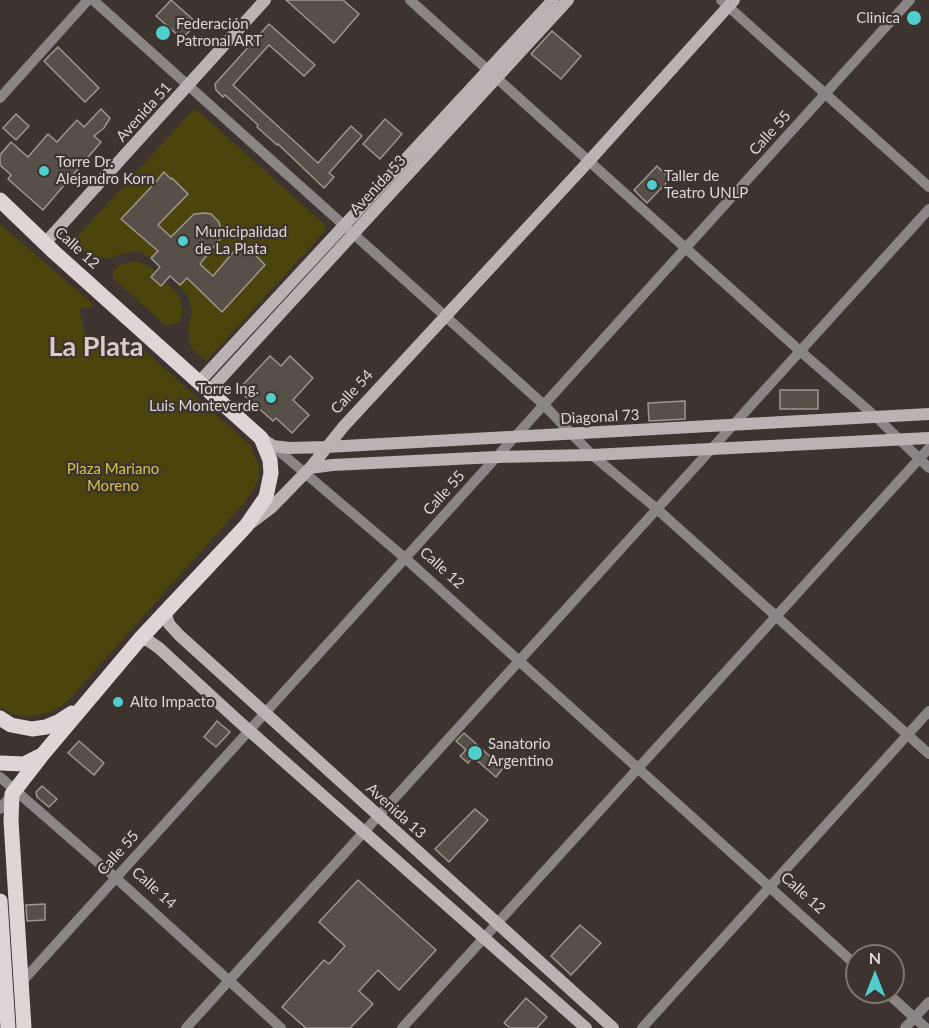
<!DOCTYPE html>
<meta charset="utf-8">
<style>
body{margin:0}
#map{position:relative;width:929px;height:1028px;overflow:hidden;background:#3d3430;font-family:Lato,sans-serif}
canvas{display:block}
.north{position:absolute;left:845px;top:944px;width:60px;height:60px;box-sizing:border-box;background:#3d3430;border:2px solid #7d7572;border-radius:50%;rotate:0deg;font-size:16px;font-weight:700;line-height:24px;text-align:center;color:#ddd7d5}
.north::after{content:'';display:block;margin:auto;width:21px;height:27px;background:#52cdcd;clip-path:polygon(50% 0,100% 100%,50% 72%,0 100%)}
</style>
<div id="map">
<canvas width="929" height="1028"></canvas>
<div class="north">N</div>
</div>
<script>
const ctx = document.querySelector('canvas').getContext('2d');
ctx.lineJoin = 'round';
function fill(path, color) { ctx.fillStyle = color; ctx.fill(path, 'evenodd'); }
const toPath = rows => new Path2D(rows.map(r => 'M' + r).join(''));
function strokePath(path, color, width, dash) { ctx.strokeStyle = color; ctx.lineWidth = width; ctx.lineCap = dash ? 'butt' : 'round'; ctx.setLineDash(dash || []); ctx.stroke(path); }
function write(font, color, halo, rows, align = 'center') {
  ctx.font = font + ' Lato,sans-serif'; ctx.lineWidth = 4.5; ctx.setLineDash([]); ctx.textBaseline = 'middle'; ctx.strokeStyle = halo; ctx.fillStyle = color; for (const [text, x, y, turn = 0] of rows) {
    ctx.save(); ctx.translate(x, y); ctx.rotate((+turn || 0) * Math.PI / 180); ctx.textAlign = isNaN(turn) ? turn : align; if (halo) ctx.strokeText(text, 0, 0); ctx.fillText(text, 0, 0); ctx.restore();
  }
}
const green = toPath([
 [194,109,197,110,325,225,326,228,325,231,206,361,193,350,190,344,188,329,192,310,187,294,151,258,139,252,123,253,112,258,92,257,76,245,75,241,76,238],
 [0,224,95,306,79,309,85,335,93,343,116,353,145,351,250,445,259,466,258,481,246,501,73,695,63,705,48,713,26,717,14,715,0,707],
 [137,261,149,266,179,295,183,310,181,319,177,323,169,326,165,325,113,278,113,272,121,264]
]);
const building = toPath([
 [171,0,197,23,182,39,156,16,171,0],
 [286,0,343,0,359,14,334,43,286,0],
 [269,24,315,65,304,76,269,45,233,85,318,163,351,126,362,136,329,173,334,177,324,188,278,144,277,145,257,127,258,125,225,95,223,97,216,90,215,84,269,24],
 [552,31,581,56,561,79,531,54,552,31],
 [58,47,99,88,85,102,44,61,58,47],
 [101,109,110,118,104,128,94,136,101,142,43,210,8,179,11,175,0,165,0,155,11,142,28,157,48,134,57,142,77,120,84,127,101,109],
 [16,114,29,126,16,140,3,128,16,114],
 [385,119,402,134,380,159,363,144,385,119],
 [657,166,670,179,647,203,634,190,657,166],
 [164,172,171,179,172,178,188,194,158,225,171,237,194,214,205,213,211,214,219,222,222,233,221,238,200,264,213,276,241,243,248,250,249,248,265,265,222,312,187,278,180,285,170,276,161,286,151,277,160,267,151,258,158,251,121,219,155,183,164,172],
 [270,356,281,366,290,356,313,378,293,400,309,415,292,433,276,418,273,421,238,390,270,356],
 [780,390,818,390,818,409,780,409,780,390],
 [685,401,685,419,649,421,648,403,685,401],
 [217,721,230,732,216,747,204,737,217,721],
 [464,733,503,768,496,777,473,757,468,763,460,756,466,750,456,741,464,733],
 [79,741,104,763,94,775,68,753,79,741],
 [42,786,57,799,49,807,37,797,36,792,42,786],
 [475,809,488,820,449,862,435,849,475,809],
 [358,880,436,950,399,990,378,970,359,991,373,1004,350,1028,306,1028,282,1007,324,960,329,964,345,946,319,922,358,880],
 [45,904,45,920,27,921,26,905,45,904],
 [580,925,601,943,571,975,551,956,580,925],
 [526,998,547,1017,537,1028,510,1028,504,1023,526,998]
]);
const street = toPath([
 [93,0,543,404,592,455,657,509,929,754],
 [410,0,800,351,876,417,929,468],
 [721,0,929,187],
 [0,98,88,0],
 [273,446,405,558,857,966],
 [0,777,116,878,281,1028],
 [0,809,12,794],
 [19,985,910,0],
 [886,992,926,1028],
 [186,1028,929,209],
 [402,1028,929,448],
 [642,1028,929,711],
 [905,1028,929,1002]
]);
const secondary = toPath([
 [45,243,265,0],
 [199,382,553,0],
 [209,391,568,0],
 [261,438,273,446,289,448,326,447,929,414],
 [310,468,332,465,496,457,592,455,929,438],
 [251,523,271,508,310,468,344,426,589,161,734,0],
 [165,612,169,624,179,635,613,1028],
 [140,639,149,641,159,648,235,718,586,1028]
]);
const primary = toPath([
 [0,200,54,252,261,438,270,460,271,473,266,497,246,526,140,639,43,754,12,794,11,821,24,1028],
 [0,718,11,725,32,729,46,727,58,722,72,713],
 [0,763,24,764,40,756],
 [0,901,8,1028]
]);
const markers = [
 [914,18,8,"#52cdcd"],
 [163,33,8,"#52cdcd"],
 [44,171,6,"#52cdcd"],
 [652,185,6,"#52cdcd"],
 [183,241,6,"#52cdcd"],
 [271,398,6,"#52cdcd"],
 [118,702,6,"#52cdcd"],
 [475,753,8,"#52cdcd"]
];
const poiNames = [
 ["Clinica",900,18,"right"],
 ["Federación",176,24],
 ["Patronal ART",176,41],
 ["Torre Dr.",56,162],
 ["Alejandro Korn",56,179],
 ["Taller de",664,176],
 ["Teatro UNLP",664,193],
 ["Municipalidad",195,232],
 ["de La Plata",195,249],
 ["Torre Ing.",259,389,"right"],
 ["Luis Monteverde",259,406,"right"],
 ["Alto Impacto",130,702],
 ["Sanatorio",488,744],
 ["Argentino",488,761]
];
const streetNames = [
 ["Avenida 51",144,112,-48],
 ["Calle 55",770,133,-48],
 ["Avenida 53",378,185,-47],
 ["Calle 12",77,248,42],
 ["Calle 54",352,392,-47],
 ["Diagonal 73",600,417,-3],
 ["Calle 55",444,493,-48],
 ["Calle 12",442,568,42],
 ["Avenida 13",396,811,42],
 ["Calle 55",118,853,-48],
 ["Calle 14",154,888,42],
 ["Calle 12",803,893,42]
];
const parkNames = [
 ["Plaza Mariano",113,469],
 ["Moreno",113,486]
];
const townNames = [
 ["La Plata",96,347]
];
fill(green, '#4b440c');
fill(building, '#575049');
strokePath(building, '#9e978f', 1.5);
strokePath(street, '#8b8586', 10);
strokePath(secondary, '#bbb2b3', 12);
strokePath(primary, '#e0d5d6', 15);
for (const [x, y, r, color] of markers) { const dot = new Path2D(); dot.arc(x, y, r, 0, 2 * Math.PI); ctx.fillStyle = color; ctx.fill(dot); strokePath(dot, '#3d3430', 2); }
write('15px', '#ddd7d5', '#3d3430', poiNames, 'left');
write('15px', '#ddd7d5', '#3d3430', streetNames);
write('15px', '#d2c24a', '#3d3430', parkNames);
write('bold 27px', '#dacdc9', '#3d3430', townNames);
</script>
